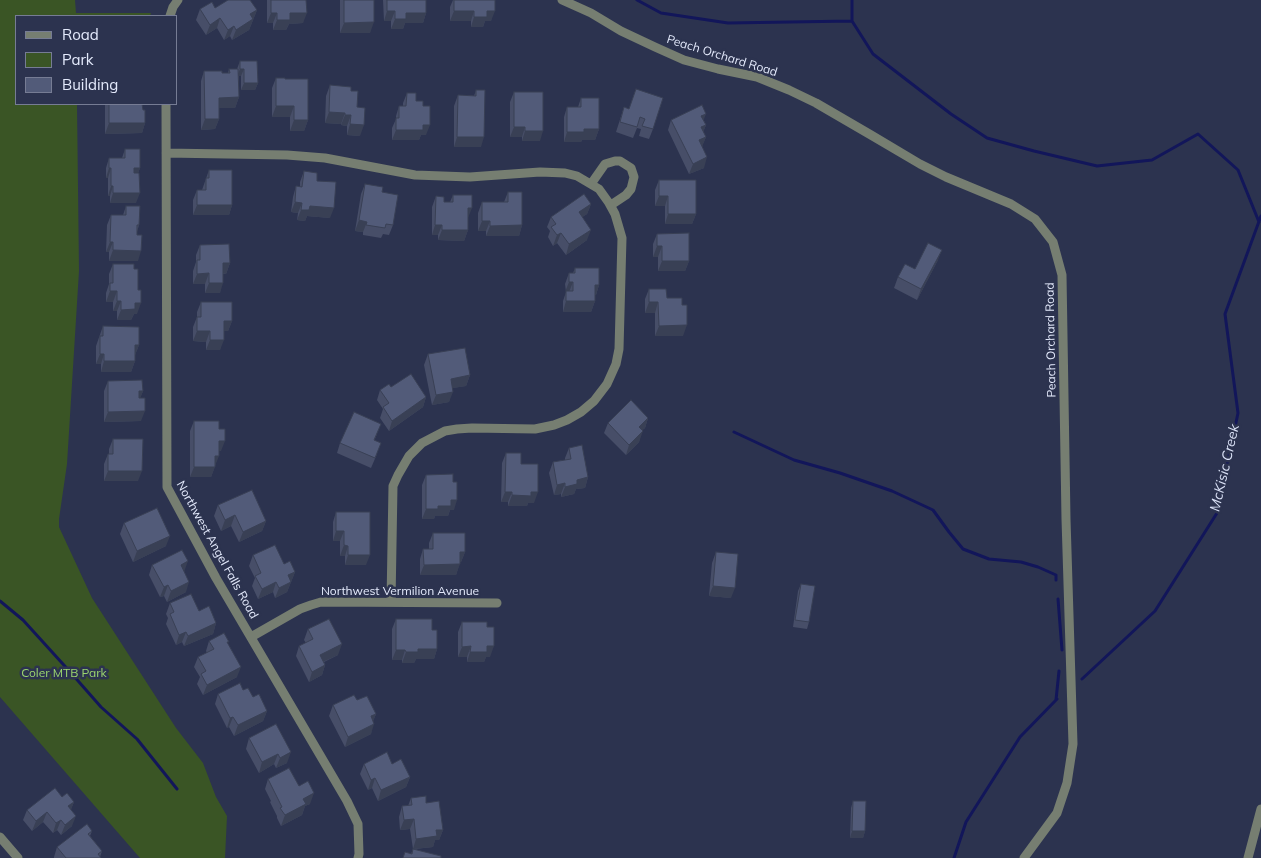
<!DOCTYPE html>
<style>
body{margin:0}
#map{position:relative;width:1261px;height:858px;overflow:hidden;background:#2c334f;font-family:Mulish,sans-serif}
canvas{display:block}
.legend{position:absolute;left:15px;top:15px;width:162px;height:90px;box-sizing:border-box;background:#2c334f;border:1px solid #767c94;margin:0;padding:6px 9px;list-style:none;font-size:15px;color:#e4eafc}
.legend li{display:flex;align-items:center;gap:10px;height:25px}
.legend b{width:25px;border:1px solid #767c94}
</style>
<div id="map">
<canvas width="1261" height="858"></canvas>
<ul class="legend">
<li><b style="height:6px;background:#767e71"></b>Road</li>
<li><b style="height:14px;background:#3a5525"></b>Park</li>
<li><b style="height:14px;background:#525b79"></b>Building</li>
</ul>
</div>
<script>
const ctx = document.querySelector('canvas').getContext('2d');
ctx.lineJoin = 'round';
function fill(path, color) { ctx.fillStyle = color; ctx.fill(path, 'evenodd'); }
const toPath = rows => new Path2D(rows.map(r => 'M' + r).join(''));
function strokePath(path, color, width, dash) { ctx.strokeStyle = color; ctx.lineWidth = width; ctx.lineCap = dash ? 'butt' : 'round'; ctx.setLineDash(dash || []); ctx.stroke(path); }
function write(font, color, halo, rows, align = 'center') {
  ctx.font = font + ' Mulish,sans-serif'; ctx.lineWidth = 5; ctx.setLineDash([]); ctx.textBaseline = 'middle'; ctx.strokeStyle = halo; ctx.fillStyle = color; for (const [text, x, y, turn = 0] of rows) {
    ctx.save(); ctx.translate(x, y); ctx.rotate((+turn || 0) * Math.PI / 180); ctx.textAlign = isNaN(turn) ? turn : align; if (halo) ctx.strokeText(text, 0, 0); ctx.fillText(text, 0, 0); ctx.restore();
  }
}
const green = toPath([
 [0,0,75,0,76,13,151,13,150,16,16,16,16,104,77,104,79,271,67,464,59,519,59,527,92,598,176,728,203,763,216,797,227,816,225,858,140,858,0,697]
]);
const stream = toPath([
 [637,0,661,13,728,23,852,21],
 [852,0,852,21,873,54,951,114,987,138,1034,151,1097,166,1152,160,1198,134,1238,170,1259,222],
 [734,432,794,460,840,473,892,491,933,510,949,532,963,549,989,559,1021,562,1038,567,1056,575,1056,580],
 [1058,599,1062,650],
 [0,601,23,620,72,674,101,707,137,739,177,789],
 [1082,679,1155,611,1217,513,1238,413,1225,314,1261,216],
 [1056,700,1059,671],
 [954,858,966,822,1020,737,1057,699]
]);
const street = toPath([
 [562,0,591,13,621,31,655,47,684,60,718,69,757,77,789,90,816,103,871,135,920,164,946,177,1011,204,1035,219,1053,242,1062,275,1066,519,1073,744,1067,783,1057,813,1024,858],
 [170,16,173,7,178,0],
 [166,104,167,487,216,578,347,801,358,824,359,854,358,858],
 [166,153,287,155,325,158,415,175,470,177,540,172,565,173,577,176,599,189,609,203,615,214,622,238,619,349,616,364,607,384,594,401,581,412,567,420,554,425,535,429,472,428,457,429,445,431,422,443,409,456,398,475,393,486,391,602],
 [591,184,605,164,615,161,620,161,631,168,634,177,631,189,626,195,611,205],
 [251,637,300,609,311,605,321,602,497,603],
 [0,837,18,858],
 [1248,858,1261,809]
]);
const wall = toPath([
 [267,0,306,0,303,23,289,24,286,30,273,30,273,23,267,23],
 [340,0,374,0,370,33,340,33],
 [383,0,426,0,426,13,423,23,405,23,403,29,391,29,391,21,384,21],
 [453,0,495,0,491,21,485,21,483,27,471,27,471,21,450,21,450,7],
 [215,8,257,10,249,30,232,40,230,36,224,40,217,28,206,35,196,20,200,9],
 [240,61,258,83,255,90,241,90,241,76,239,76,239,97,235,108,219,108,219,119,215,129,201,130,201,81,204,71,222,73,228,73,229,69,237,69],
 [276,78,285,79,308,120,304,131,290,131,290,117,272,117,272,88],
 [330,85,351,91,357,107,360,136,347,135,347,126,341,125,341,124,325,123,326,96],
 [636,89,653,129,649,139,639,136,641,129,637,128,633,138,616,132,624,107,629,109],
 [476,90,481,147,454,147,454,106,458,95,474,96],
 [514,92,540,141,522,141,522,137,510,137,510,102],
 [407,93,416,101,426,135,421,135,419,140,392,140,392,128,396,119,396,116,399,106,403,106,403,103],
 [581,98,599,129,595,140,582,140,581,142,564,142,564,117,567,107,578,107],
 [105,104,142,104,143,110,145,123,142,133,105,134],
 [671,120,704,121,706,125,703,132,706,137,702,146,704,168,689,174,668,130],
 [125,149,140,168,138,173,136,203,110,203,110,196,108,196,108,178,106,178,106,168,109,158,122,158],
 [209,170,232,205,229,215,193,215,193,200,197,190,202,190],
 [304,171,317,181,330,218,307,216,305,221,297,220,298,213,291,212,293,197,296,186,300,187,300,182],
 [659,180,696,214,692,224,665,224,665,206,655,206,655,190],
 [365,184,382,192,393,225,389,235,383,234,381,238,363,235,363,232,355,231,361,194],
 [508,192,522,225,519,236,486,236,486,231,478,231,478,213,482,202,504,202],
 [453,195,468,218,468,230,464,241,438,240,438,235,432,235,432,207,436,196,444,202,450,202],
 [591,204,587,214,582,217,587,240,566,255,557,243,553,246,548,237,550,231,547,227,551,217],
 [126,206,139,225,137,232,138,261,109,261,109,252,106,252,107,225,111,215,123,215],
 [657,234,689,261,685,271,658,271,658,257,653,257,653,244],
 [200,245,230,263,226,274,223,274,220,293,205,293,205,284,193,284,193,271,196,262,196,255],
 [938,260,917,300,894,288,898,277,915,269],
 [113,264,137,314,134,314,131,320,117,320,117,311,113,311,113,302,106,302,106,293,109,284,109,274],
 [575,268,599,285,596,295,595,295,595,301,591,312,563,312,563,301,566,292,565,284,569,273,573,273],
 [649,289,682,305,683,336,655,336,655,313,645,313,645,299],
 [201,302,232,321,228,331,224,331,220,350,206,350,206,342,193,341,193,327,197,317,197,312],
 [103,326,139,345,135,355,135,361,131,372,101,372,101,364,96,364,96,346],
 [428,354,470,375,466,386,452,388,449,402,432,405,424,365],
 [108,381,143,391,140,398,141,421,104,422,104,391],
 [391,387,426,397,423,407,389,431,380,418,383,409,377,400,380,390],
 [648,418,645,428,642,430,639,442,626,455,604,433,608,423],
 [194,421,219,429,221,451,219,451,215,466,211,477,190,477,190,431],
 [377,434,374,441,377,454,371,468,337,453,340,443],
 [113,439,138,481,104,481,104,464,108,454,109,454,109,449],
 [569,448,588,477,585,488,576,489,574,494,561,497,561,494,554,495,549,473,553,462,565,460,565,458],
 [506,453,521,464,534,503,528,503,527,506,508,506,508,502,501,502,502,463],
 [426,475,454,510,450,510,448,516,435,516,434,519,422,519,422,485],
 [218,505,266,521,262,531,239,542,231,526,221,531,214,516],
 [336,512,366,565,345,565,345,556,340,556,340,541,333,541,333,522],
 [124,523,166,546,133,562,120,534],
 [433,533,465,552,461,562,460,562,456,575,420,575,420,559,423,549,429,549,429,543],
 [716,552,731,598,709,596,712,563],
 [253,555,284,564,295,572,287,592,275,598,273,592,258,599,252,586,255,578,249,566],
 [152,565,184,572,186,592,167,602,164,596,160,597,149,575],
 [801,584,809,622,807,629,793,627,798,591],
 [170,603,199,611,216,623,213,634,184,646,182,642,176,645,166,624,168,618,166,614],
 [396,619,432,630,437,649,434,659,416,659,414,663,402,663,402,660,392,660,392,629],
 [462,622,487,627,490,657,486,657,484,662,467,662,467,657,458,657,458,632],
 [308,629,338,655,324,662,325,665,322,675,309,682,296,656,299,646,306,643,304,640],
 [209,641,228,644,237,677,203,695,197,684,200,677,194,667,198,657,207,653,206,651],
 [243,690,267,711,263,721,234,736,229,727,227,728,215,704,218,694],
 [357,700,376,714,373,721,371,734,345,747,329,716,333,705],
 [276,724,287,763,276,768,274,764,259,773,246,749,249,738],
 [364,764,392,764,410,777,406,787,378,801,372,788,368,790,360,774],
 [268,779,299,786,310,804,305,806,302,815,281,826,277,818,277,816,270,802,271,801,265,789],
 [62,797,74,802,71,809,72,826,61,835,57,830,53,833,43,822,32,831,23,820,27,810],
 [411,798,426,803,443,830,439,840,435,840,433,847,415,849,441,858,403,858,405,852,411,854,413,849,410,829,400,830,399,817,402,806,408,806],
 [853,801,865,831,863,838,850,838,851,808],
 [92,831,90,836,102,851,100,857,101,858,54,858,54,857,57,847]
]);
const shadedWall = toPath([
 [257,10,249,30,232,40,236,30,250,14],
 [387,11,395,11,391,21,384,21],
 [454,11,474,11,471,21,450,21],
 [487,11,495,11,491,21,485,21,483,27,471,27,474,17],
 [271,13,277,13,273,23,267,23],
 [290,13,307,13,303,23,289,24,286,30,273,30,277,20],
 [406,13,426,13,423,23,405,23,403,29,391,29,395,19],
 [220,18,217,28,206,35,210,25],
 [374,22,370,33,340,33,344,23],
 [234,26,230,36,224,40,228,30],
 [240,69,244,69,241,76,237,76],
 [244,83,258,83,255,90,241,90],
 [239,97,235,108,215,108,219,98],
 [276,106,294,106,290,117,272,117],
 [329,112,345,113,341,124,325,123],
 [706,114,702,124,701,116],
 [345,115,351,115,347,126,341,125],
 [205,119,219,119,215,129,201,130],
 [294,120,308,120,304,131,290,131],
 [109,123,145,123,142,133,105,134],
 [350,124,364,125,360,136,347,135],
 [423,125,430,125,426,135,421,135,419,140,392,140,396,130],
 [706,125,702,135,701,127],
 [514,127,525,127,522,137,510,137],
 [584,129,599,129,595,140,582,140,581,142,564,142,567,132],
 [525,131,543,131,540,141,522,141],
 [457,137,484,137,481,147,454,147],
 [706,137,702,147,699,140],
 [707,157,704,168,689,174,693,164],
 [109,168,111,168,108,178,106,178],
 [134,168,140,168,136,178,130,178],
 [111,186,113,186,110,196,108,196],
 [113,193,140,193,136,203,110,203],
 [659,196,668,196,665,206,655,206],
 [295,202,302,203,298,213,291,212],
 [591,204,587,214,575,222,579,212],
 [197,205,232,205,229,215,193,215],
 [310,206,334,208,330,218,307,216,305,221,297,220,301,210],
 [468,208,472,208,468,218],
 [668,214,696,214,692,224,665,224],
 [359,220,367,222,363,232,355,231],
 [482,221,490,221,486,231,478,231],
 [435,225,442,225,438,235,432,235],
 [522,225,519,236,486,236,490,226],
 [442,230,468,230,464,241,438,240],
 [591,230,587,240,566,255,569,244],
 [561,233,557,243,553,246,557,235],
 [110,242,113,242,109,252,106,252],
 [657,246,662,246,658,257,653,257],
 [113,250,141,251,138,261,109,261],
 [942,250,938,260,917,300,921,289],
 [662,261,689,261,685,271,658,271],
 [223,263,230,263,226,274,219,273],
 [209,273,205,284,193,284,197,274],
 [569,282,573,282,569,292,566,291,565,292],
 [209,283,223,283,220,293,205,293],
 [595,285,599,285,596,295,591,295],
 [110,291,117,291,113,302,106,302],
 [117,301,121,301,117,311,113,311],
 [566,301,595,301,591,312,563,312],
 [649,302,658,302,655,313,645,313],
 [135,303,141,303,137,314,134,314,131,320,117,320,121,310],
 [224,321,232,321,228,331,220,331],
 [687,325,683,336,655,336,659,326],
 [197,331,210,331,206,342,193,341],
 [210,340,224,340,220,350,206,350],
 [135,345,139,345,135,355,131,355],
 [100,354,104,354,101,364,96,364],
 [104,361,135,361,131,372,101,372],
 [470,375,466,386,447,389,451,379],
 [139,391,143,391,139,402],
 [453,392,449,402,432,405,436,395],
 [426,397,423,407,389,431,392,421],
 [145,411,141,421,104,422,108,412],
 [648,418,645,428,635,437,639,427],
 [643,431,639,442,626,455,629,445],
 [219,441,225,441,221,451,215,451],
 [215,456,219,456,215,466,211,466],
 [194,467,215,467,211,477,190,477],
 [108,471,142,471,138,481,104,481],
 [588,477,585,488,576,489,574,494,561,497,565,487,577,480],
 [565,483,561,494,554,495,557,485],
 [505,492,512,492,508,502,501,502],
 [531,492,538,492,534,503,528,503,527,506,508,506,512,495],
 [451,500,457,500,454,510,450,510,448,516,435,516,434,519,422,519,426,509,438,506],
 [235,515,231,526,221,531,225,520],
 [266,521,262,531,239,542,243,532],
 [336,531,344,531,340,541,333,541],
 [170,536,166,546,133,562,137,551],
 [344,545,348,546,345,556,340,556],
 [460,552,465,552,461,562,456,562],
 [348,555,370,555,366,565,345,565],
 [188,561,184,572,181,565],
 [460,564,456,575,420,575,424,565],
 [295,572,291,582,288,575],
 [189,582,186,592,167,602,171,591],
 [276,582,273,592,258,599,262,589],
 [291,582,287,592,275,598,279,588],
 [168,585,164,596,160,597,164,587],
 [713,586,735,588,731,598,709,596],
 [216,623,213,634,184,646,188,636],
 [186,632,182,642,176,645,179,635],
 [342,644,338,655,316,665,320,655],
 [471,646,467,657,458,657,462,647],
 [487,646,494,646,490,657,486,657,484,662,467,662,470,652],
 [418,649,437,649,434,659,416,659,414,663,402,663,406,652],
 [396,650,405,650,402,660,392,660],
 [325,665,322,675,309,682,312,672],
 [241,667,237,677,203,695,207,685],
 [267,711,263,721,234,736,238,725],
 [376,714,372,724,371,716],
 [233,717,229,727,227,728,230,718],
 [374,724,371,734,345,747,348,737],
 [291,752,287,763,276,768,280,758],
 [278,754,274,764,259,773,262,762],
 [410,777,406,787,378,801,381,790],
 [375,778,372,788,368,790,371,780],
 [314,793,310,804,305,806,302,815,281,826,285,815,303,799],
 [74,802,70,812,68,806],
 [47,812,43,822,32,831,36,821],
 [76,816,72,826,61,835,65,825],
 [414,819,410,829,400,830,404,820],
 [61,820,57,830,53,833,56,823],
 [436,830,443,830,439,840,435,840,433,847,413,849,416,839],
 [852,831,865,831,863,838,850,838]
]);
const building = toPath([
 [228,0,250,0,257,10,250,14,253,19,236,30,234,26,228,30,220,18,210,25,200,9,212,2,215,8,228,0],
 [271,0,306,0,307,13,290,13,290,20,277,20,277,13,271,13,271,0],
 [344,0,374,0,374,22,344,23,344,0],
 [387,0,426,0,426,13,406,13,406,19,395,19,395,11,387,11,387,0],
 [454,0,495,0,495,11,487,11,487,17,474,17,474,11,454,11,454,0],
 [240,61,257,61,258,83,244,83,244,69,240,69,240,61],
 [229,69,238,69,239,97,219,98,219,119,205,119,204,71,222,71,222,73,230,73,229,69],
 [276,78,285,78,285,79,308,79,308,120,294,120,294,106,276,106,276,78],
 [330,85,351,87,351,91,358,91,357,107,365,108,364,125,350,124,351,115,345,115,345,113,329,112,330,85],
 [636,89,663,98,653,129,642,126,645,119,640,117,637,127,620,122,624,107,629,109,636,89],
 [476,90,485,90,484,137,457,137,458,95,476,96,476,90],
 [514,92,543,92,543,131,525,131,525,127,514,127,514,92],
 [407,93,416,93,416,101,423,101,423,106,430,106,430,125,423,125,423,130,396,130,396,118,399,118,399,106,406,106,407,93],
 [581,98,599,98,599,129,584,129,584,132,567,132,567,107,581,107,581,98],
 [109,104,142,104,143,110,145,110,145,123,109,123,109,104],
 [702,105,706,114,701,116,706,125,701,127,706,137,699,140,707,157,693,164,671,120,702,105],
 [125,149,140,149,140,168,134,168,134,173,139,173,140,193,113,193,113,186,111,186,111,168,109,168,109,158,125,158,125,149],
 [209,170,232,170,232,205,197,205,197,190,206,190,206,178,209,178,209,170],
 [304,171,317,173,317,181,336,182,334,208,310,206,309,210,301,210,302,203,295,202,296,186,302,187,304,171],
 [659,180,696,180,696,214,668,214,668,196,659,196,659,180],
 [365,184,383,187,382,192,398,195,393,225,386,224,385,228,366,225,367,222,359,220,365,184],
 [508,192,522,192,522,225,490,226,490,221,482,221,482,202,508,202,508,192],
 [584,194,591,204,579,212,591,230,569,244,561,233,557,235,551,227,556,224,551,217,584,194],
 [453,195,472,195,472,208,468,208,468,230,442,230,442,225,435,225,436,196,444,197,444,202,453,202,453,195],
 [126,206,140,206,139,225,137,225,137,235,142,235,141,251,113,250,113,242,110,242,111,215,126,215,126,206],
 [689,233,689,261,662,261,662,246,657,246,657,234,689,233],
 [928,243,942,250,921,289,898,277,905,264,915,269,928,243],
 [229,244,230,263,223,263,223,283,209,283,209,273,197,274,197,260,200,260,200,245,229,244],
 [113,264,134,264,134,269,138,269,138,290,141,290,141,303,135,303,135,309,121,310,121,301,117,301,117,291,110,291,110,283,113,283,113,264],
 [575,268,599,268,599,285,595,285,595,301,566,301,566,291,573,291,573,282,569,282,569,273,575,273,575,268],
 [649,289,666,289,667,298,682,298,682,305,687,305,687,325,659,326,658,302,649,302,649,289],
 [201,302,232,302,232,321,224,321,224,340,210,340,210,331,197,331,197,317,201,317,201,302],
 [103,326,139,327,139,345,135,345,135,361,104,361,104,354,100,354,100,336,103,336,103,326],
 [465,348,470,375,451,379,453,392,436,395,428,354,465,348],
 [411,374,426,397,392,421,383,407,389,403,380,390,389,384,391,387,411,374],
 [142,380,143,391,139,391,139,398,145,398,145,411,108,412,108,381,142,380],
 [631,400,648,418,639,427,643,431,629,445,608,423,631,400],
 [354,412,381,424,374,440,381,443,375,458,340,443,354,412],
 [194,421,219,421,219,429,225,429,225,441,219,441,219,456,215,456,215,467,194,467,194,421],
 [113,439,143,439,142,471,108,471,108,454,113,454,113,439],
 [582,445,588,477,577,480,577,484,565,487,565,483,557,485,553,462,571,459,569,448,582,445],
 [506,453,521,453,521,464,538,464,538,492,531,492,531,496,512,495,512,492,505,492,506,453],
 [453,474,453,482,457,482,457,500,451,500,451,506,438,506,438,509,426,509,426,475,453,474],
 [252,490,266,521,243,532,235,515,225,520,218,505,252,490],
 [157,508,170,536,137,551,124,523,157,508],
 [336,512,370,512,370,555,348,555,348,546,344,545,344,531,336,531,336,512],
 [433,533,465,533,465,552,460,552,460,564,424,565,423,549,433,549,433,533],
 [275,545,284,564,290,561,295,572,288,575,291,582,279,588,276,582,262,589,255,576,261,573,253,555,275,545],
 [182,550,188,561,181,565,189,582,171,591,168,585,164,587,152,565,182,550],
 [716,552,738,554,735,588,713,586,716,552],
 [801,584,815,586,809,622,795,620,801,584],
 [191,594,199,611,209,606,216,623,188,636,186,632,179,635,170,614,174,612,170,603,191,594],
 [329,619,342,644,320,655,325,665,312,672,299,646,313,639,308,629,329,619],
 [396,619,432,619,432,630,437,630,437,649,418,649,418,652,406,652,405,650,396,650,396,619],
 [462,622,487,622,487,627,494,627,494,646,487,646,487,652,470,652,471,646,462,647,462,622],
 [224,633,229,642,227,642,241,667,207,685,201,674,206,671,198,657,214,649,209,641,224,633],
 [240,683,243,690,248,688,253,697,259,694,267,711,238,725,233,717,230,718,218,694,240,683],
 [354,695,357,700,367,696,376,714,371,716,374,724,348,737,333,705,354,695],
 [276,724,291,752,280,758,278,754,262,762,249,738,276,724],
 [387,752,392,764,401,759,410,777,381,790,375,778,371,780,364,764,387,752],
 [289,768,299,786,308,781,314,793,303,799,306,804,285,815,280,808,282,807,268,779,289,768],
 [55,788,62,797,67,793,74,802,68,806,76,816,65,825,61,820,56,823,47,812,36,821,27,810,55,788],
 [426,796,426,803,439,801,443,830,436,830,437,836,416,839,414,819,404,820,402,806,412,805,411,798,426,796],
 [853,801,866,801,865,831,852,831,853,801],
 [87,824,92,831,88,834,102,851,98,854,101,858,66,858,57,847,87,824],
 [413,849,441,856,441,858,403,858,405,852,412,854,413,849]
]);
const streetNames = [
 ["Peach Orchard Road",722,56,17],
 ["Peach Orchard Road",1051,340,-91],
 ["Northwest Angel Falls Road",217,550,61],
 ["Northwest Vermilion Avenue",400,591]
];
const parkNames = [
 ["Coler MTB Park",64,673]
];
const waterNames = [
 ["McKisic Creek",1225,468,-77]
];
fill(green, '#3a5525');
strokePath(stream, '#12165a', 3);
strokePath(street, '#767e71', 9);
fill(wall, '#474e68');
fill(shadedWall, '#394055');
fill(building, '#525b79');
strokePath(building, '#394055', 1);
write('12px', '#e4eafc', '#2c334f', streetNames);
write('12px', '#9cd76e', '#2c334f', parkNames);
write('italic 14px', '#dbe2f7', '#2c334f', waterNames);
</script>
